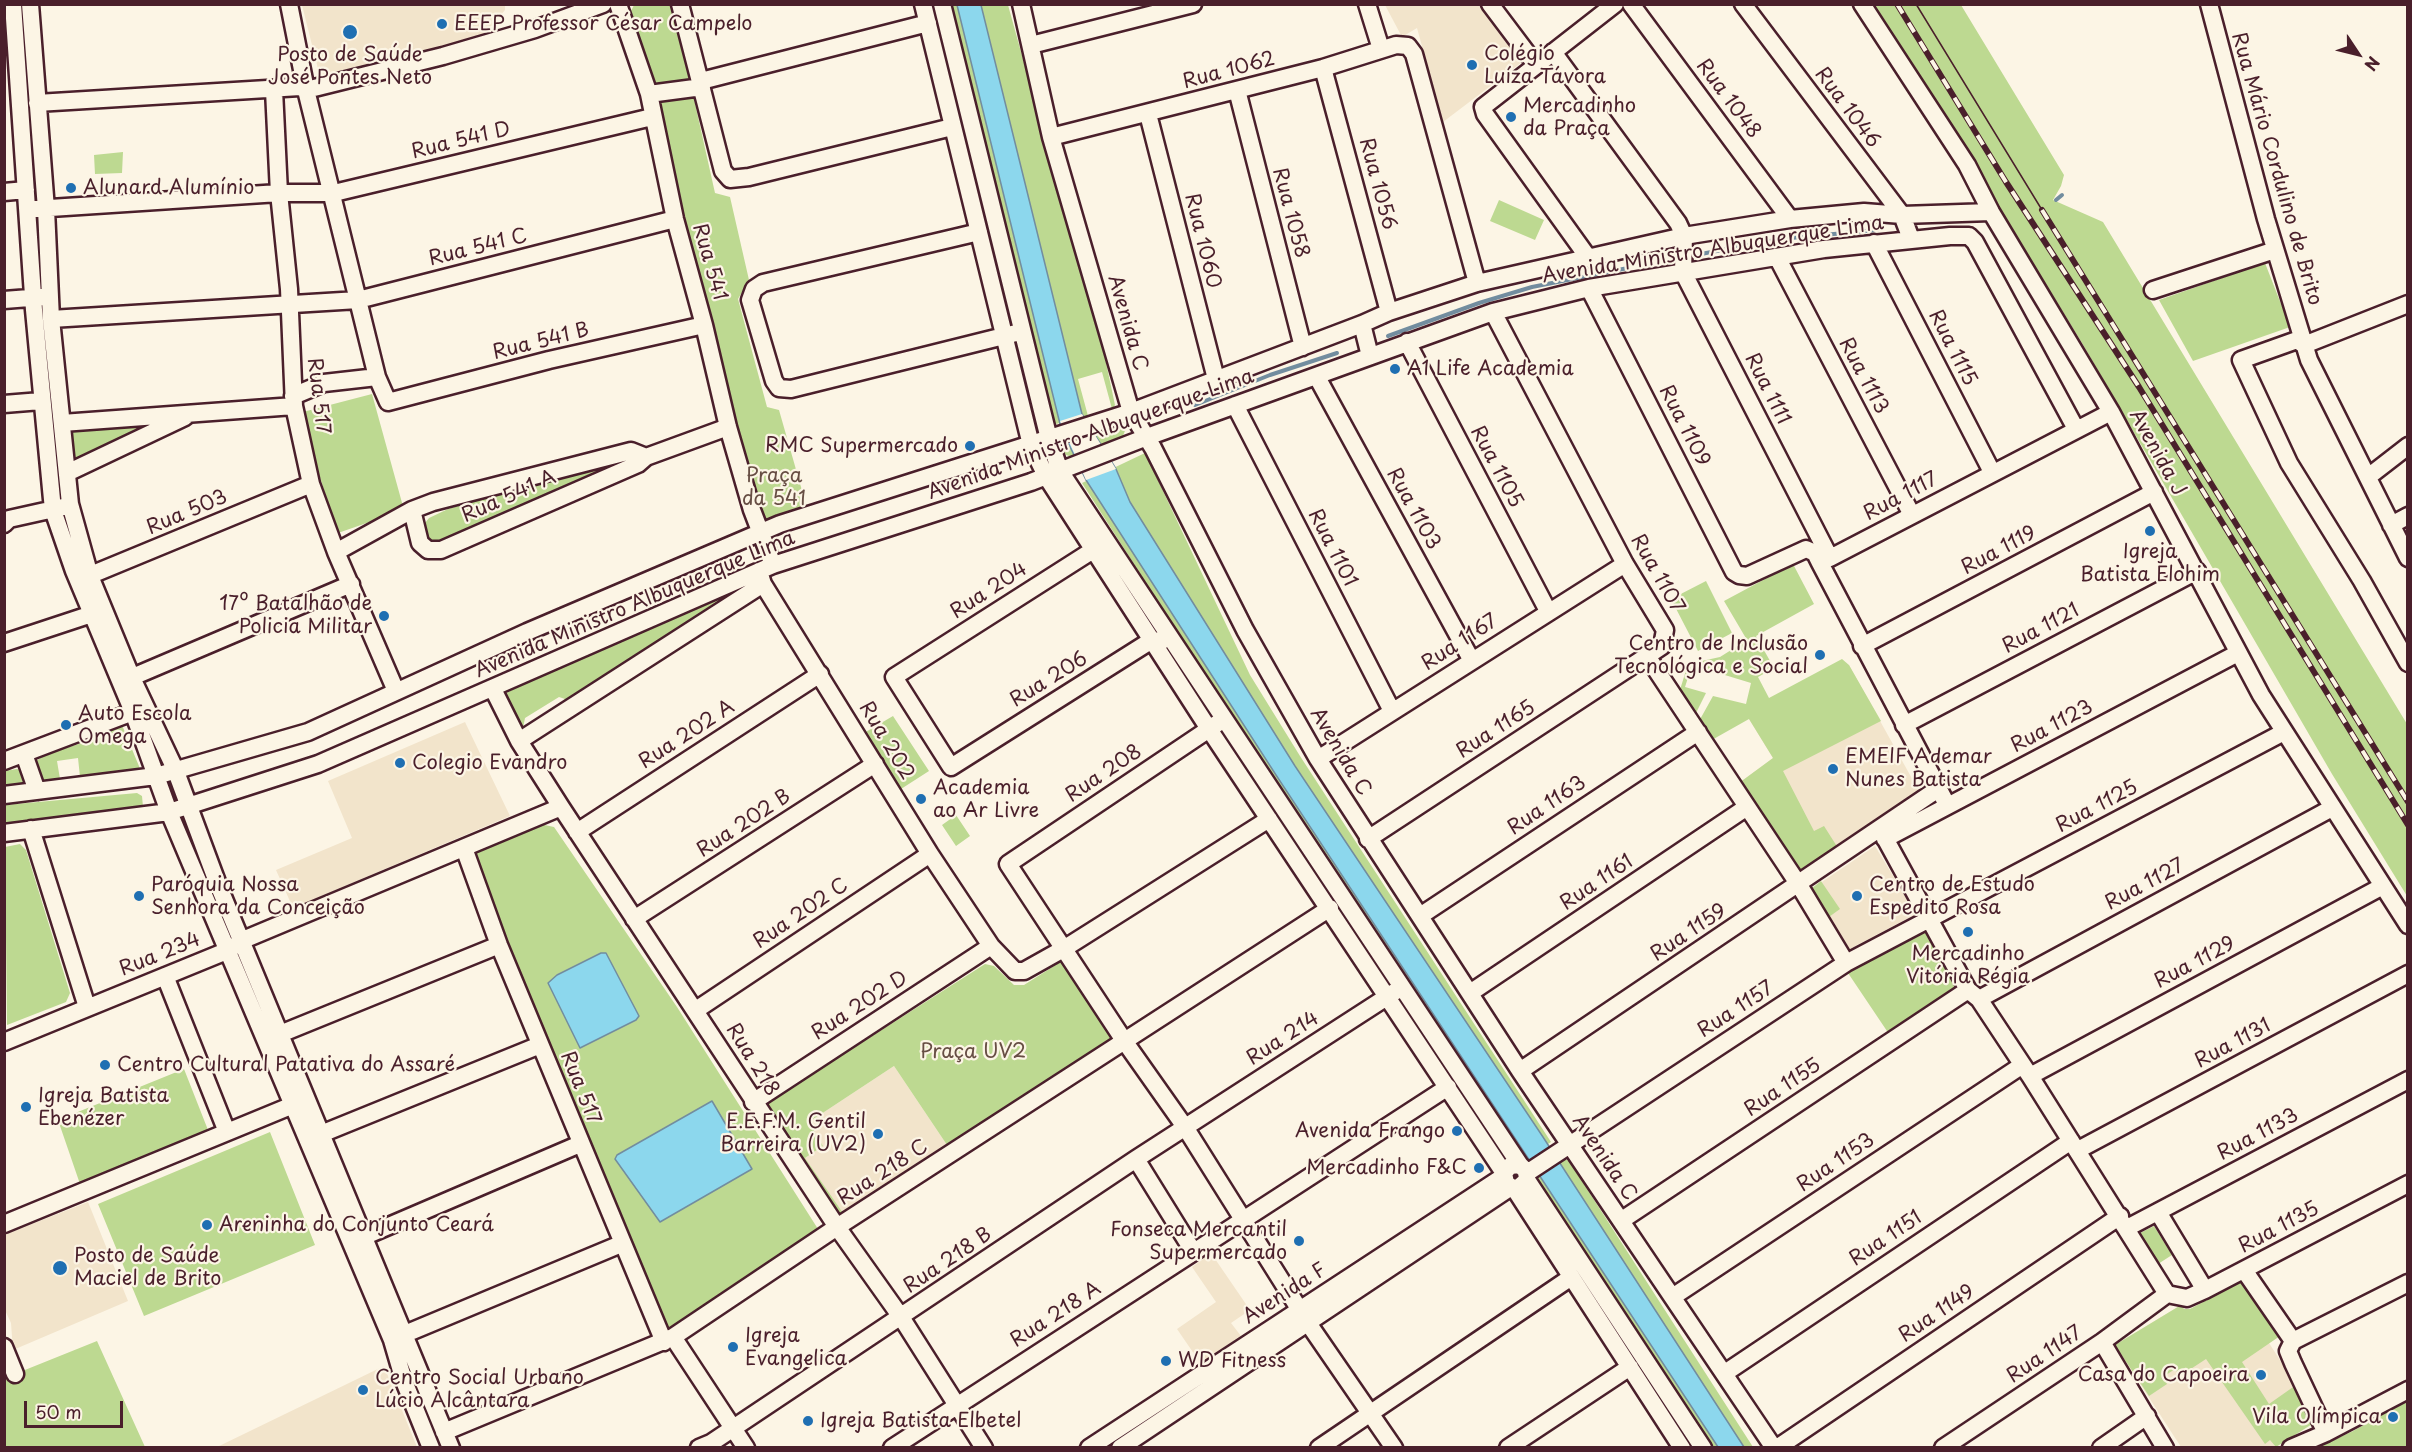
<!DOCTYPE html>
<html>
<head>
<meta charset="utf-8">
<style>
  body { margin:0 }
  #map { position:relative; width:2412px; height:1452px; overflow:hidden; background:#fcf5e5; font-family:"Playpen Sans",sans-serif }
  canvas { display:block }
  .frame { position:absolute; inset:0; border:6px solid #4a1f2b; pointer-events:none }
  .north { position:absolute; left:2328px; top:24px; width:60px; height:60px; -webkit-text-stroke:4px #fcf5e5; paint-order:stroke; rotate:125deg; font-size:16px; font-weight:700; line-height:24px; text-align:center; color:#4a1f2b }
  .north::after { content:''; display:block; margin:auto; width:21px; height:27px; background:#4a1f2b; clip-path:polygon(50% 0,100% 100%,50% 72%,0 100%) }
  .scale { position:absolute; left:24px; top:1401px; width:99px; height:27px; box-sizing:border-box; border:3px solid #4a1f2b; border-top:0; padding-left:8px; font-size:18px; line-height:21px; white-space:nowrap; color:#4a1f2b; -webkit-text-stroke:4px #fcf5e5; paint-order:stroke }
</style>
</head>
<body>
<div id="map">
<canvas width="2412" height="1452"></canvas>
<div class="frame"></div>
<div class="north">N</div>
<div class="scale">50 m</div>
</div>
<script>
const ctx = document.querySelector('canvas').getContext('2d');
ctx.lineJoin = 'round';
function fill(path, color) {
  ctx.fillStyle = color;
  ctx.fill(path, 'evenodd');
}
function poly(rows) {
  const path = new Path2D();
  for (const r of rows) {
    path.moveTo(r[0], r[1]);
    for (let i = 2; i < r.length; i += 2) path.lineTo(r[i], r[i + 1]);
  }
  return path;
}
function strokePath(path, color, width, dash) {
  ctx.strokeStyle = color;
  ctx.lineWidth = width;
  ctx.lineCap = dash ? 'butt' : 'round';
  ctx.setLineDash(dash || []);
  ctx.stroke(path);
}
function drawText(font, color, halo, rows, align = 'center') {
  ctx.font = font + ' "Playpen Sans",sans-serif';
  ctx.lineWidth = 4.5;
  ctx.setLineDash([]);
  ctx.textBaseline = 'middle';
  ctx.strokeStyle = halo;
  ctx.fillStyle = color;
  for (const [text, x, y, turn = 0] of rows) {
    ctx.save();
    ctx.translate(x, y);
    ctx.rotate((+turn || 0) * Math.PI / 180);
    ctx.textAlign = isNaN(turn) ? turn : align;
    if (halo) ctx.strokeText(text, 0, 0);
    ctx.fillText(text, 0, 0);
    ctx.restore();
  }
}
const built = poly([
  [505,4,505,10,481,38,320,77,302,5],
  [1385,5,1478,5,1522,62,1443,122,1417,28,1402,37],
  [1849,665,1920,793,1838,848,1739,783,1773,758,1749,719],
  [465,722,510,816,293,908,276,870,352,838,328,781],
  [1875,846,1916,914,1848,950,1807,892],
  [894,1066,947,1145,843,1213,805,1158,823,1146,809,1122],
  [88,1202,128,1301,13,1350,11,1323,5,1310,4,1235],
  [1211,1253,1250,1310,1231,1323,1241,1336,1201,1364,1177,1329,1216,1302,1192,1267],
  [2241,1282,2269,1343,2296,1385,2276,1447,2181,1447,2115,1345,2181,1305,2184,1309,2190,1309],
  [384,1366,417,1447,215,1448]
]);
const green = poly([
  [634,5,673,5,715,193,730,197,749,280,738,299,767,407,779,410,807,508,764,524,699,298,630,13],
  [947,5,1008,5,1102,344,1115,405,1112,410,1052,425],
  [1102,372,1112,409,1088,416,1078,379],
  [1874,5,1961,5,2064,175,2061,186,2053,200,2103,222,2407,724,2407,896,2332,774,2082,343],
  [123,152,122,173,95,174,94,155],
  [1499,200,1544,220,1535,240,1490,221],
  [2265,263,2290,327,2193,361,2159,300],
  [372,394,404,510,338,533,299,413],
  [197,418,73,464,66,429],
  [1119,426,1126,428,1123,436,1071,457,1062,453,1062,446,1068,442],
  [649,451,432,551,421,528,429,518,448,509],
  [1145,453,1250,675,1300,756,1551,1142,1525,1159,1216,692,1082,483],
  [1793,564,1814,604,1756,636,1774,668,1758,677,1769,698,1842,659,1849,665,1881,721,1783,771,1814,831,1824,826,1838,848,1799,872,1739,783,1773,758,1749,719,1710,741,1698,723,1713,696,1746,704,1751,683,1692,665,1685,687,1706,693,1694,717,1679,693,1688,664,1720,657,1747,640,1724,601],
  [1706,581,1732,633,1698,651,1671,599],
  [723,597,724,602,571,701,559,697,525,718,523,728,517,731,501,696,532,679],
  [893,716,929,771,901,789,864,733],
  [122,725,141,771,45,786,34,769,36,761,47,754,101,737],
  [78,758,80,777,60,779,57,761],
  [17,769,20,770,24,786,5,790,4,771],
  [137,793,142,796,143,807,5,828,5,805],
  [956,815,970,836,956,846,942,825],
  [540,824,554,827,677,1007,818,1229,816,1235,666,1332,510,966,475,858,478,850],
  [20,844,26,850,70,993,66,1002,7,1025,5,847],
  [1821,881,1840,909,1826,919,1807,892],
  [1925,931,1960,993,1891,1037,1848,973],
  [1062,961,1113,1034,1112,1038,843,1223,764,1105,985,964,994,966,1014,985,1024,985],
  [894,1066,947,1145,843,1213,805,1158,823,1146,809,1122],
  [184,1069,208,1130,80,1184,58,1120],
  [270,1132,315,1245,144,1316,98,1204],
  [1560,1157,1569,1161,1753,1447,1707,1447,1533,1185,1535,1176],
  [2154,1226,2172,1255,2158,1264,2138,1234],
  [2241,1282,2247,1283,2280,1336,2242,1362,2269,1404,2296,1385,2317,1421,2276,1447,2270,1440,2265,1444,2206,1359,2180,1376,2175,1369,2163,1377,2167,1384,2149,1396,2115,1345,2181,1305,2184,1309,2190,1309],
  [97,1341,145,1447,5,1448,5,1378],
  [2407,1401,2407,1447,2319,1447,2353,1431]
]);
const water = poly([
  [957,5,981,5,1082,414,1116,469,1130,502,1295,766,1543,1137,1744,1447,1718,1447,1276,775,1086,480,1061,428,957,5],
  [601,953,606,953,639,1016,636,1020,580,1048,548,983,557,975,601,953],
  [712,1101,752,1169,660,1222,615,1159,617,1155,712,1101]
]);
const pier = poly([
  [1082,414,1116,469,1086,480,1060,421]
]);
const stream = poly([
  [2056,200,2062,195],
  [1701,254,1780,239,1877,230],
  [1388,336,1479,303,1532,287,1628,268],
  [1195,405,1270,375,1337,353]
]);
const minor = poly([
  [13,4,34,310,53,510,74,571,133,712,169,812,392,1340,404,1381,431,1448],
  [30,4,46,209,51,319,70,504,90,576,132,678,175,769,217,882,451,1448],
  [289,4,306,90,377,377,388,402,549,360,704,325],
  [618,4,649,94,675,219,704,325,728,427,752,510,773,565],
  [680,4,723,171,730,179,749,177,952,127],
  [923,4,1031,445,1046,476,1209,729,1504,1173,1506,1183,1511,1187,1518,1188,1527,1180,1526,1171,1520,1165,1510,1166,1504,1173],
  [942,4,1049,439,1060,471,1520,1165],
  [1021,4,1051,137,1131,412,1153,448,1245,630,1318,759,1520,1071,1774,1448],
  [1367,4,1381,49],
  [1490,4,1536,65],
  [1631,4,1790,219],
  [1743,4,1902,215,1911,239],
  [1862,4,1967,165,1991,212,2111,412,2261,695,2408,925],
  [2209,4,2266,219,2309,360,2408,558],
  [1031,45,1193,4],
  [1553,52,1678,223,1684,236,1683,272,1830,558],
  [1323,68,1389,312],
  [701,81,928,23],
  [274,90,279,193,289,289,294,406,311,484,336,552,396,691],
  [1237,90,1303,347],
  [649,94,702,87],
  [37,103,300,87,306,90,443,56,535,29,603,4],
  [1148,114,1216,379],
  [1051,137,1323,68,1396,45,1408,46,1414,54,1477,283],
  [4,192,26,190],
  [35,209,279,193,334,193,652,117],
  [979,232,763,283,754,289,750,300,774,381,779,388,791,389,1016,333],
  [1874,243,1992,472],
  [1587,256,1485,114,1483,107,1615,4],
  [1777,257,1912,515],
  [1589,288,1734,572,1739,575,1747,576,1806,549,1815,553,1819,561,1830,558,2111,412],
  [2153,290,2275,250],
  [4,300,42,297],
  [2408,304,2304,345,2297,340,2241,360,2289,463,2362,581,2408,663],
  [1493,312,1625,564,1665,630,1662,646,1647,656,1799,885,1846,963],
  [51,319,358,300,675,219],
  [1362,324,1370,356],
  [1407,342,1548,611],
  [1317,377,1472,661],
  [293,396,324,383,377,377],
  [4,404,41,401],
  [1235,405,1392,711],
  [62,423,294,406],
  [67,473,185,417],
  [2368,477,2408,446],
  [412,510,420,543,428,550,441,550,638,464,646,457,728,427],
  [4,524,9,519,63,507],
  [2391,525,2408,516],
  [1101,545,894,677,951,767,1152,640,1162,641],
  [336,552,412,510,433,502,631,451,646,457],
  [1819,561,1944,799],
  [759,571,763,584,930,854,991,946,1015,971,1024,971,1065,948,1269,819],
  [81,579,311,484],
  [4,643,101,611],
  [1862,646,2154,492],
  [123,681,351,584],
  [493,689,519,741,561,807,837,1227,901,1317,984,1448],
  [1218,723,1008,864,1125,1042,1185,1127,1308,1323,1394,1448],
  [1904,725,2197,571],
  [519,741,763,584],
  [24,754,37,791],
  [1318,759,1625,564],
  [4,761,133,712],
  [4,795,156,776,308,732,527,632,780,524,1131,412,1362,324,1389,312,1477,283,1684,236,1790,219,1864,212,1902,215,1991,212],
  [31,829,87,1007],
  [1880,829,1968,990,1979,999,2030,1076,2167,1294],
  [577,832,820,674],
  [4,833,169,812,318,764,773,565,1031,482,1147,437,1493,312,1589,288,1824,249,1950,236,1969,236,1975,242,2076,429],
  [1368,839,1647,656],
  [1885,839,2238,653],
  [464,848,499,945,664,1342],
  [1420,916,1698,732],
  [634,919,875,764],
  [165,976,227,1132],
  [1470,993,1747,807],
  [1979,999,2332,808],
  [696,1010,930,854],
  [280,1034,499,945],
  [4,1042,229,950,243,940,561,807],
  [1520,1071,1938,789],
  [2030,1076,2381,887],
  [753,1102,991,946],
  [321,1134,540,1045],
  [2078,1150,2408,974],
  [1136,1159,1193,1251],
  [1527,1173,1846,963,2284,732],
  [1527,1180,1703,1448],
  [1514,1188,1682,1448],
  [2158,1212,2205,1290],
  [1622,1220,1968,990],
  [4,1224,293,1105],
  [2127,1228,2408,1080],
  [363,1237,580,1144],
  [2244,1270,2293,1341,2288,1351,2293,1363,2326,1433],
  [2167,1294,2187,1298,2205,1290,2408,1184],
  [1674,1296,2021,1066],
  [673,1337,746,1448],
  [393,1339,621,1244],
  [2293,1341,2408,1283],
  [2102,1342,2165,1448],
  [4,1347,15,1374],
  [1725,1373,2071,1141],
  [444,1432,673,1337,837,1227,1330,908],
  [699,1448,711,1443,1136,1159,1396,991],
  [892,1448,1448,1087],
  [1089,1448,1504,1176],
  [1120,1448,1511,1187],
  [1319,1448,1570,1278],
  [1508,1448,1630,1367],
  [1777,1448,2120,1216],
  [1943,1448,2102,1342,2167,1294],
  [2101,1448,2147,1416],
  [2291,1448,2326,1433,2408,1390]
]);
const tram = poly([
  [1916,4,2042,210]
]);
const rail = poly([
  [1897,4,2006,182,2139,387,2408,825],
  [2042,210,2408,802]
]);
const markers = [
  [442,24,6,"#1f6fb2"],
  [350,32,8,"#1f6fb2"],
  [1472,65,6,"#1f6fb2"],
  [1511,117,6,"#1f6fb2"],
  [71,188,6,"#1f6fb2"],
  [1395,369,6,"#1f6fb2"],
  [970,446,6,"#1f6fb2"],
  [2150,531,6,"#1f6fb2"],
  [384,616,6,"#1f6fb2"],
  [1820,655,6,"#1f6fb2"],
  [66,725,6,"#1f6fb2"],
  [400,763,6,"#1f6fb2"],
  [1833,769,6,"#1f6fb2"],
  [921,799,6,"#1f6fb2"],
  [139,896,6,"#1f6fb2"],
  [1857,896,6,"#1f6fb2"],
  [1968,932,6,"#1f6fb2"],
  [105,1065,6,"#1f6fb2"],
  [26,1107,6,"#1f6fb2"],
  [1457,1131,6,"#1f6fb2"],
  [878,1134,6,"#1f6fb2"],
  [1479,1168,6,"#1f6fb2"],
  [207,1225,6,"#1f6fb2"],
  [1299,1241,6,"#1f6fb2"],
  [60,1268,8,"#1f6fb2"],
  [733,1347,6,"#1f6fb2"],
  [1166,1361,6,"#1f6fb2"],
  [2261,1375,6,"#1f6fb2"],
  [363,1390,6,"#1f6fb2"],
  [2393,1417,6,"#1f6fb2"],
  [808,1421,6,"#1f6fb2"]
];
const poiNames = [
  ["EEEP Professor César Campelo",454,24],
  ["Colégio",1484,54],
  ["Luíza Távora",1484,77],
  ["Posto de Saúde",350,55,"center"],
  ["José Pontes Neto",350,78,"center"],
  ["Mercadinho",1523,106],
  ["da Praça",1523,129],
  ["Alunard Alumínio",83,188],
  ["A1 Life Academia",1407,369],
  ["RMC Supermercado",958,446,"right"],
  ["Igreja",2150,552,"center"],
  ["Batista Elohim",2150,575,"center"],
  ["17º Batalhão de",372,604,"right"],
  ["Policia Militar",372,627,"right"],
  ["Centro de Inclusão",1808,644,"right"],
  ["Tecnológica e Social",1808,667,"right"],
  ["Auto Escola",78,714],
  ["Omega",78,737],
  ["EMEIF Ademar",1845,757],
  ["Nunes Batista",1845,780],
  ["Colegio Evandro",412,763],
  ["Academia",933,788],
  ["ao Ar Livre",933,811],
  ["Paróquia Nossa",151,885],
  ["Senhora da Conceição",151,908],
  ["Centro de Estudo",1869,885],
  ["Espedito Rosa",1869,908],
  ["Mercadinho",1968,954,"center"],
  ["Vitória Régia",1968,977,"center"],
  ["Centro Cultural Patativa do Assaré",117,1065],
  ["Igreja Batista",38,1096],
  ["Ebenézer",38,1119],
  ["E.E.F.M. Gentil",866,1122,"right"],
  ["Barreira (UV2)",866,1145,"right"],
  ["Avenida Frango",1445,1131,"right"],
  ["Mercadinho F&C",1467,1168,"right"],
  ["Areninha do Conjunto Ceará",219,1225],
  ["Fonseca Mercantil",1287,1230,"right"],
  ["Supermercado",1287,1253,"right"],
  ["Posto de Saúde",74,1256],
  ["Maciel de Brito",74,1279],
  ["Igreja",745,1336],
  ["Evangelica",745,1359],
  ["WD Fitness",1178,1361],
  ["Casa do Capoeira",2249,1375,"right"],
  ["Centro Social Urbano",375,1378],
  ["Lúcio Alcântara",375,1401],
  ["Vila Olímpica",2381,1417,"right"],
  ["Igreja Batista Elbetel",820,1421]
];
const streetNames = [
  ["Rua 1062",1229,71,-15],
  ["Rua 1048",1728,99,53],
  ["Rua 1046",1847,108,53],
  ["Rua 541 D",461,141,-14],
  ["Rua Mário Cordulino de Brito",2276,169,74],
  ["Rua 1056",1377,184,75],
  ["Rua 1058",1290,213,75],
  ["Rua 1060",1202,241,76],
  ["Rua 541 C",478,248,-14],
  ["Avenida Ministro Albuquerque Lima",1713,250,-9],
  ["Rua 541",709,262,74],
  ["Avenida C",1127,323,74],
  ["Rua 541 B",541,342,-14],
  ["Rua 1115",1952,348,63],
  ["Rua 1113",1863,376,62],
  ["Rua 1111",1767,389,63],
  ["Rua 517",318,396,83],
  ["Rua 1109",1684,426,63],
  ["Avenida Ministro Albuquerque Lima",1091,435,-20],
  ["Avenida J",2157,453,61],
  ["Rua 1105",1496,467,62],
  ["Rua 541 A",509,497,-24],
  ["Rua 1117",1901,497,-28],
  ["Rua 1103",1413,509,61],
  ["Rua 503",187,513,-23],
  ["Rua 1101",1332,548,63],
  ["Rua 1119",1999,551,-28],
  ["Rua 1107",1657,574,60],
  ["Rua 204",989,591,-33],
  ["Avenida Ministro Albuquerque Lima",635,605,-23],
  ["Rua 1121",2041,629,-28],
  ["Rua 1167",1460,643,-33],
  ["Rua 206",1049,680,-32],
  ["Rua 1123",2052,727,-28],
  ["Rua 1165",1496,730,-33],
  ["Rua 202 A",687,735,-33],
  ["Rua 202",886,741,59],
  ["Avenida C",1340,752,59],
  ["Rua 208",1104,774,-34],
  ["Rua 1163",1547,806,-34],
  ["Rua 1125",2097,807,-28],
  ["Rua 202 B",744,824,-33],
  ["Rua 1161",1597,883,-34],
  ["Rua 1127",2145,885,-28],
  ["Rua 202 C",801,914,-34],
  ["Rua 1159",1689,933,-34],
  ["Rua 234",160,955,-22],
  ["Rua 1129",2195,963,-28],
  ["Rua 202 D",860,1006,-33],
  ["Rua 1157",1736,1010,-33],
  ["Rua 214",1283,1039,-33],
  ["Rua 1131",2233,1044,-28],
  ["Rua 218",752,1060,58],
  ["Rua 517",580,1088,68],
  ["Rua 1155",1783,1088,-34],
  ["Rua 1133",2258,1135,-28],
  ["Avenida C",1604,1158,56],
  ["Rua 1153",1836,1163,-34],
  ["Rua 218 C",883,1173,-33],
  ["Rua 1135",2279,1228,-28],
  ["Rua 1151",1886,1239,-34],
  ["Rua 218 B",948,1261,-34],
  ["Avenida F",1285,1294,-33],
  ["Rua 1149",1937,1314,-34],
  ["Rua 218 A",1056,1315,-33],
  ["Rua 1147",2045,1355,-34]
];
const parkNames = [
  ["Praça",774,476],
  ["da 541",774,499],
  ["Praça UV2",973,1052]
];
fill(built, '#f2e4cb');
fill(green, '#bdd991');
fill(water, '#8cd7ed');
strokePath(water, '#728d9f', 1.5);
fill(pier, '#fcf5e5');
strokePath(stream, '#728d9f', 4);
strokePath(minor, '#4a1f2b', 21);
strokePath(minor, '#fcf5e5', 16);
strokePath(tram, '#4a1f2b', 1.5);
strokePath(rail, '#4a1f2b', 6);
strokePath(rail, '#fcf5e5', 4, [11]);
for (const [x, y, r, color] of markers) {
  const dot = new Path2D();
  dot.arc(x, y, r, 0, 2 * Math.PI);
  ctx.fillStyle = color;
  ctx.fill(dot);
  strokePath(dot, '#fcf5e5', 2);
}
drawText('20px', '#4a1f2b', '#fcf5e5', poiNames, 'left');
drawText('20px', '#4a1f2b', '#fcf5e5', streetNames);
drawText('20px', '#674e44', '#fcf5e5', parkNames);
</script>
</body>
</html>
